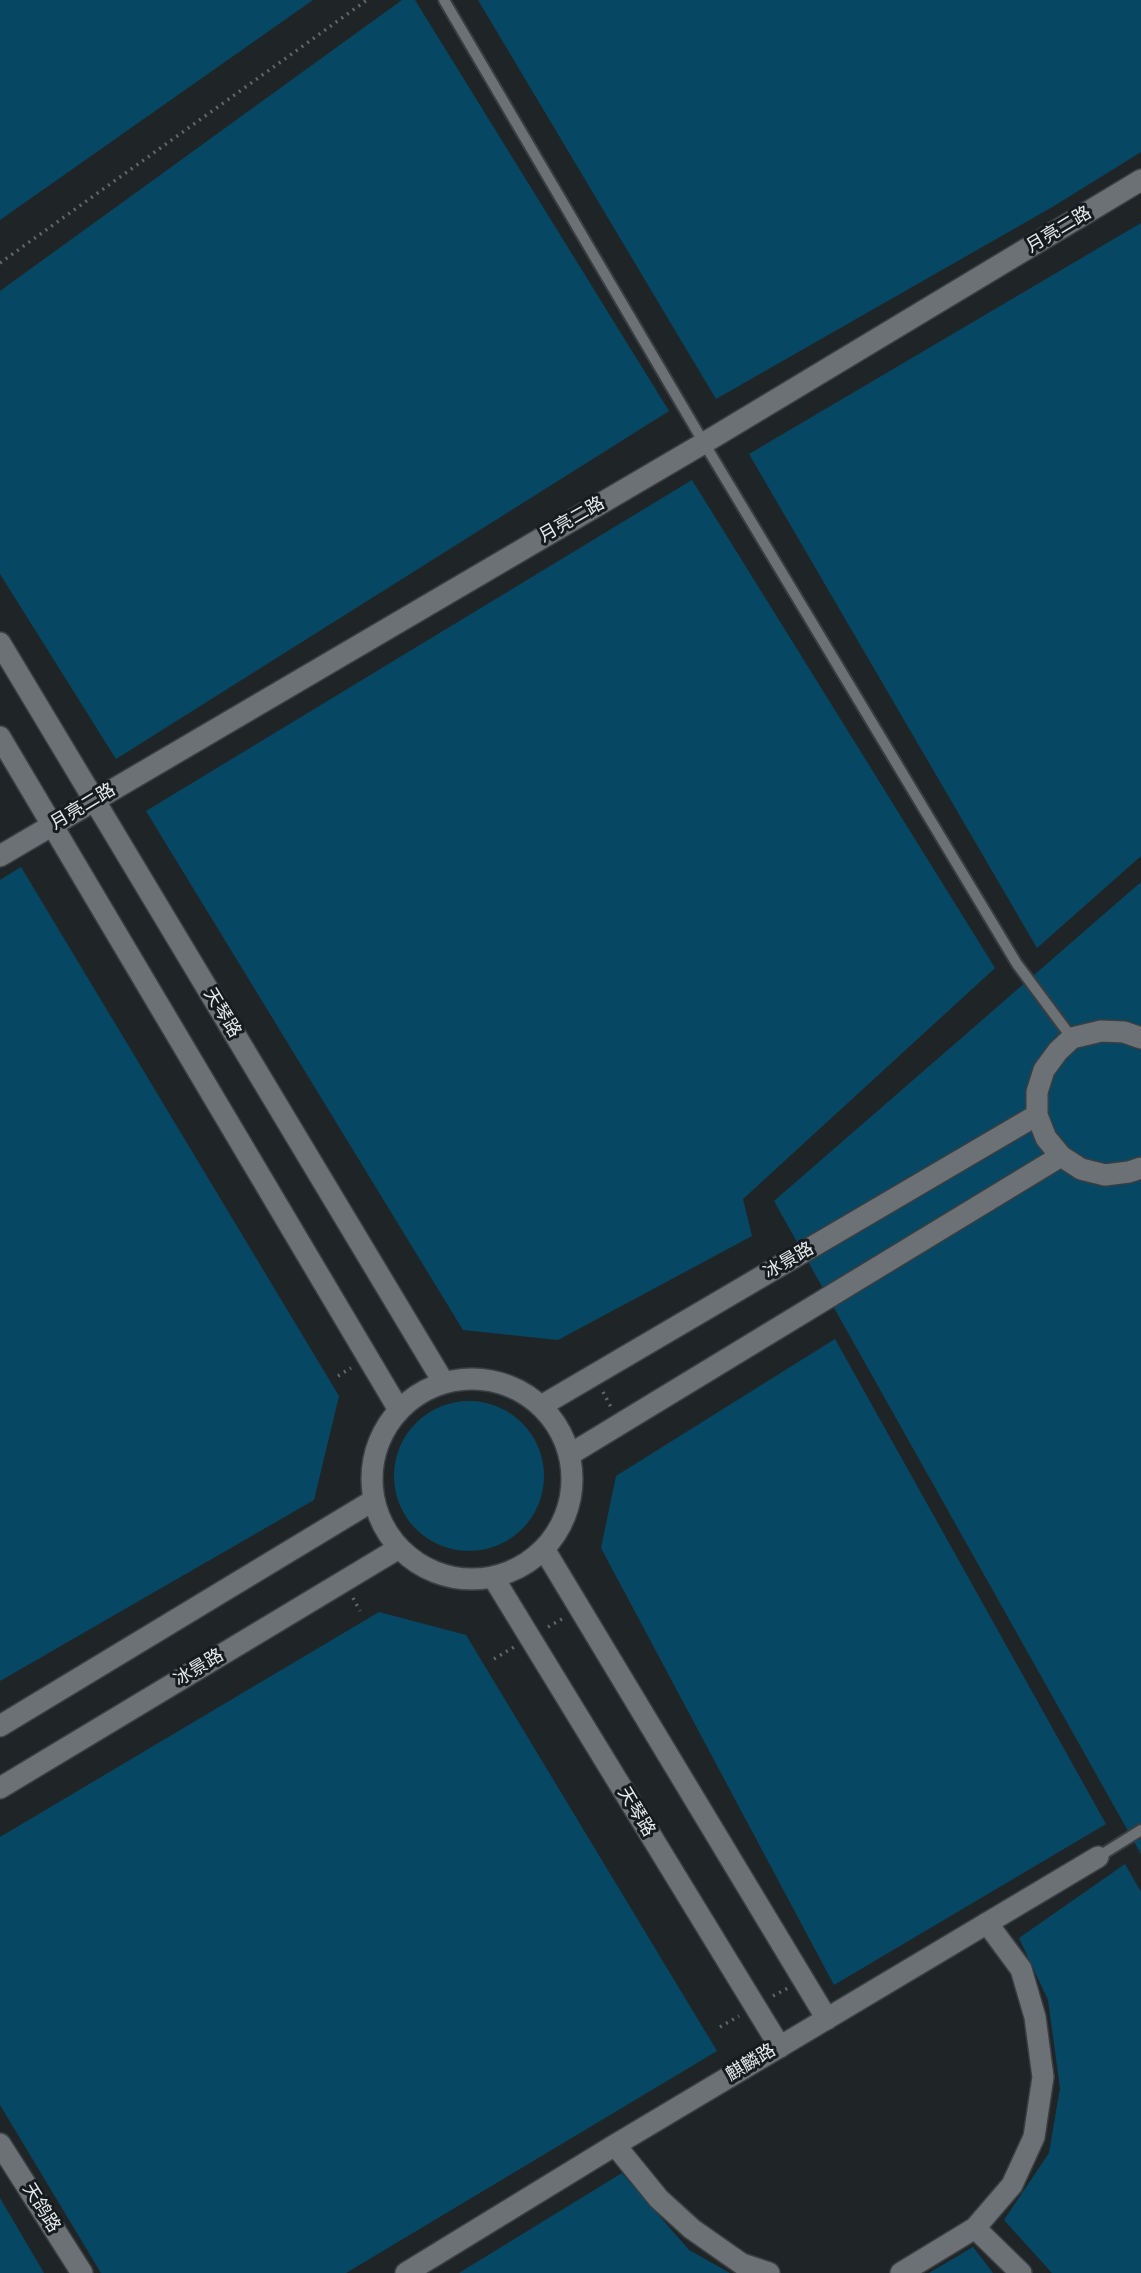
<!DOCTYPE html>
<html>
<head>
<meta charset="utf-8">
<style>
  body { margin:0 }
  canvas { display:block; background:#1f2427 }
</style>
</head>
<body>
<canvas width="1141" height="2273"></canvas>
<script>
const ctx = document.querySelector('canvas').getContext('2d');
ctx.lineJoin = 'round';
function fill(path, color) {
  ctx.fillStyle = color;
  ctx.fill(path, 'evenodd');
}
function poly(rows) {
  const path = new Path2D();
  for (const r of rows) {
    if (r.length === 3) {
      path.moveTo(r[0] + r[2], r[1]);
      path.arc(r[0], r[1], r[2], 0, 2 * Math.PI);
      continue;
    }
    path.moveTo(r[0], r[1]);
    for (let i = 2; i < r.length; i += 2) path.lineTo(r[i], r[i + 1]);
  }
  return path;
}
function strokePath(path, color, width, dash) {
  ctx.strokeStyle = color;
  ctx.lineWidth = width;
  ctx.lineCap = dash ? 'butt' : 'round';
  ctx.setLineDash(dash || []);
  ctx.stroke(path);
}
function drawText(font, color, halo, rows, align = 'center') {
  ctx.font = font + ' Arial,"Noto Sans SC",sans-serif';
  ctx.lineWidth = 6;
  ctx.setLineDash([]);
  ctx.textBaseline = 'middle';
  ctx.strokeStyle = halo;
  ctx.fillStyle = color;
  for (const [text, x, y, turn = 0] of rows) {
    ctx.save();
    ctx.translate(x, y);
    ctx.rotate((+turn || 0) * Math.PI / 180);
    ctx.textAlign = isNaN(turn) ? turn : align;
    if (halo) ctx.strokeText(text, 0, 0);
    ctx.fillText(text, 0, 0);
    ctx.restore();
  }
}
const green = poly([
  [0,0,313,0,0,220],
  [402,0,415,0,669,411,116,759,0,574,0,291],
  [478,0,1141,0,1141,152,1054,206,716,399],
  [1141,223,1141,856,1037,948,749,454],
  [692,480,995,968,743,1199,752,1236,558,1340,463,1330,146,811],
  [21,867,339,1396,314,1500,0,1681,0,880],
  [1141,882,1141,1854,774,1201],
  [835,1339,1106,1824,834,1985,601,1548,616,1476],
  [469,1476,75],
  [379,1612,466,1635,717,2051,346,2273,101,2273,0,2105,0,1837],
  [1125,1864,1141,1892,1141,2273,1052,2273,1004,2220,1049,2153,1060,2088,1048,2000,1019,1938],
  [622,2173,689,2250,730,2273,459,2273],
  [0,2198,44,2273,0,2273],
  [973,2247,993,2273,929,2273]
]);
const path = poly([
  [0,263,367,0],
  [338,1376,351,1368],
  [603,1392,611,1407],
  [353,1598,360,1611],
  [548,1627,562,1619],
  [494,1659,514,1647],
  [773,1996,788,1988],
  [720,2027,739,2016]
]);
const service = poly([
  [444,0,704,443,1017,964,1072,1038],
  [1098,1857,1141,1830]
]);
const minor = poly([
  [615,2145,659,2199,692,2229,742,2264,769,2273],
  [975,2228,1021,2273],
  [406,2273,615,2145,1098,1857],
  [901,2273,975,2228,1012,2185,1034,2137,1043,2077,1035,2017,1021,1969,987,1923]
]);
const tertiary = poly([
  [0,856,704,443,1141,180],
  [544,1549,827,2019],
  [493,1577,780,2047],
  [0,1726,374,1500],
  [0,1788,399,1548],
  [0,2144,82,2273]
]);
const secondary = poly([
  [0,643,444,1383],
  [0,737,399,1410],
  [1141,1038,1124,1032,1101,1031,1072,1038,1058,1051,1044,1070,1037,1092,1037,1115,1046,1138,1061,1156,1081,1169,1105,1175,1129,1172,1141,1168],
  [472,1479,100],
  [541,1406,1037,1115],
  [569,1455,1061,1156]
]);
const streetNames = [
  ["月亮二路",1059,230,-31],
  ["月亮二路",572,520,-30],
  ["月亮二路",83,807,-31],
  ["天琴路",222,1013,59],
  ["冰景路",789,1261,-30],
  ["冰景路",199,1668,-31],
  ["天琴路",636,1812,59],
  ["麒麟路",751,2063,-31],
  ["天鸽路",41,2208,58]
];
fill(green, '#064864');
strokePath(service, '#3a3e40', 14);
strokePath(minor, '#3a3e40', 24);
strokePath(tertiary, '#3a3e40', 24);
strokePath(secondary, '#3a3e40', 24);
strokePath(path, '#63676a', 3.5, [2, 5]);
strokePath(service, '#6b7175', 10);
strokePath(minor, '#6b7175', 21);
strokePath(tertiary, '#6b7175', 21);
strokePath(secondary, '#6b7175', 21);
drawText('18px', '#e6eaec', '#161b1e', streetNames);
</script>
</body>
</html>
